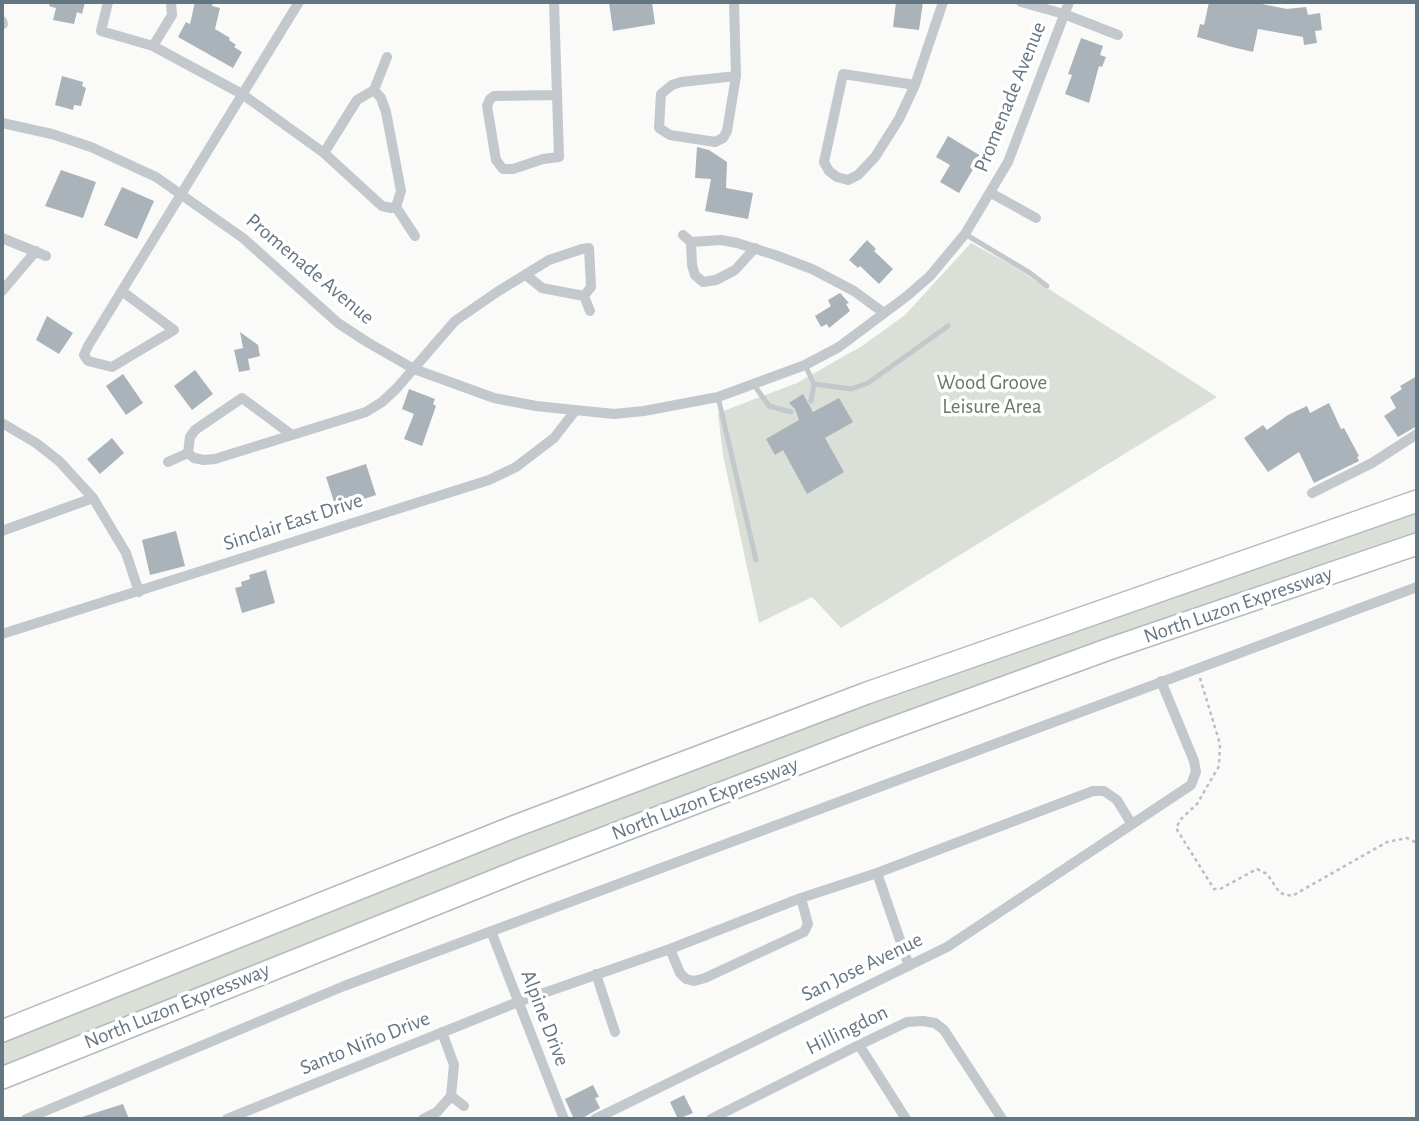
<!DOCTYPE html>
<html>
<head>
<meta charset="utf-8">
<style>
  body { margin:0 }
  #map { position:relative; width:1419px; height:1121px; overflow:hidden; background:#fafaf8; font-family:"Alegreya Sans",sans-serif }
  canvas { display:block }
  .frame { position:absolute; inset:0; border:4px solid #657683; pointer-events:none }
</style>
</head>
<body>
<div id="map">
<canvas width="1419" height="1121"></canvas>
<div class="frame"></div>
</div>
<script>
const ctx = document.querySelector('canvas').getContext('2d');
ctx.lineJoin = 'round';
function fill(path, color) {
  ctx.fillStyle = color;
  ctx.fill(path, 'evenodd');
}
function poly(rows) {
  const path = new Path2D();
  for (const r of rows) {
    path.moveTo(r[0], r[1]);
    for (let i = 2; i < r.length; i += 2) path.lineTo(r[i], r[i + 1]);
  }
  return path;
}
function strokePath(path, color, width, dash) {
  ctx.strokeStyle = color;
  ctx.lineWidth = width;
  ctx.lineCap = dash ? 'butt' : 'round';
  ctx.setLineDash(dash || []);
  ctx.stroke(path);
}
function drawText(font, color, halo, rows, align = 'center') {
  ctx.font = font + ' "Alegreya Sans",sans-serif';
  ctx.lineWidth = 7;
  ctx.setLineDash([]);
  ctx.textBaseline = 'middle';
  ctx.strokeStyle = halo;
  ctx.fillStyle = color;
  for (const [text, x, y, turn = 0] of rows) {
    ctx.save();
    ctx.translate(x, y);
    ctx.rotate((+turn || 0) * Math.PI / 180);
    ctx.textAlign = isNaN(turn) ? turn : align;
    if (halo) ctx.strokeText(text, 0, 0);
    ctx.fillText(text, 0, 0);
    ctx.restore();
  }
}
const green = poly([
  [971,243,1013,266,1217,397,841,628,812,597,759,623,723,455,718,413,797,383,862,346,905,315],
  [1417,505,1417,535,2,1068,2,1040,644,784]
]);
const building = poly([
  [50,2,85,2,82,14,77,12,74,24,53,20,56,8,49,6],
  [195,2,213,2,212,6,220,8,215,29,230,38,229,40,236,45,234,47,242,52,233,68,178,37,186,22,190,24],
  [609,2,652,2,655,24,613,31],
  [896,2,923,2,919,30,893,27],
  [1209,2,1263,2,1262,4,1287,9,1306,7,1308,15,1320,13,1322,30,1315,31,1317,43,1304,45,1303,37,1258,29,1253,52,1232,47,1197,37,1200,24,1204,25],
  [1081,38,1103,46,1100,55,1106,57,1102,67,1099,66,1089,103,1065,94,1072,75,1068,74],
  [62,76,83,82,82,86,86,88,81,106,74,105,73,110,55,105],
  [948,136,981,156,959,193,940,182,950,165,936,157],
  [697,147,709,150,727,162,726,188,753,193,748,219,705,211,711,179,695,178],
  [61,170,96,182,83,218,45,206],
  [122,187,154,201,137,239,104,225],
  [867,240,876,249,874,251,893,269,879,284,860,266,858,268,849,260],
  [840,293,849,303,846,304,850,311,829,328,827,324,821,327,815,316,831,306,828,300],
  [47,316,73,333,59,354,36,340],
  [240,332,258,345,260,356,248,359,250,370,239,372,234,350,243,348],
  [195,370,213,394,192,410,174,386],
  [123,374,143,403,126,415,106,386],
  [1417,376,1417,426,1398,437,1384,416,1396,408,1390,397,1402,389,1400,386],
  [409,389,435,399,433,404,436,406,422,446,404,439,414,414,402,409],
  [803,394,813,412,839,398,853,422,825,438,844,472,807,494,783,450,775,455,766,439,799,420,795,409,789,403],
  [1329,403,1341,429,1344,428,1359,456,1357,457,1359,461,1314,483,1299,452,1268,472,1244,438,1263,425,1267,430,1288,415,1307,406,1310,413],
  [112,438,124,453,100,474,87,459],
  [366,464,376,495,336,508,326,477],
  [176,531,185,566,150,575,142,540],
  [266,570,275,603,242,613,235,588,242,586,241,582,250,579,249,575],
  [593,1085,599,1097,595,1098,600,1108,581,1119,574,1119,565,1099],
  [684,1095,693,1113,678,1119,670,1102],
  [123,1104,129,1119,83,1119,82,1117]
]);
const path = poly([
  [1200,678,1220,744,1219,766,1197,804,1181,819,1176,828,1214,889,1220,889,1257,869,1267,874,1280,893,1292,896,1387,842,1407,838,1417,843]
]);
const service = poly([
  [965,234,1030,273,1047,286],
  [805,365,814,384,811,401],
  [814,384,851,389,868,383,948,326],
  [754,385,769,406,791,412],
  [718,397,756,560]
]);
const minor = poly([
  [108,2,101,31,153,46,242,94,324,153,382,206,391,208,396,207],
  [554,2,559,157,543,159,513,169,503,169,496,160,487,106,490,99,494,96,556,95],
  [734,2,736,76,727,131,723,138,715,142,670,135,659,128,661,94,672,85,681,82,736,76],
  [1021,2,1064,14,1118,35],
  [2,21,3,24],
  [153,46,172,15,171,2],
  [915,85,843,74,824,162,829,171,837,177,848,180,858,175,875,157,899,119,915,85,943,2],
  [374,90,381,98,386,112,401,191,396,207],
  [2,123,52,134,91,147,156,177,243,238,338,323,367,342,414,369,494,398,536,406,614,414,644,411,718,397,805,365,839,347,907,296,930,276,965,234,1008,162,1069,2],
  [324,153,357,100,374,90,387,57],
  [991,193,1036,218],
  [396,207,415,236],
  [683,235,691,242,721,240,737,243,775,255,812,269,854,291,884,313],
  [2,238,46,256],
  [691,242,692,265,695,275,703,282],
  [526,275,542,288,584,296],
  [703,282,716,280,735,270,755,248],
  [2,291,36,251],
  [123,292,174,330,112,367,88,361,84,355,88,346,299,2],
  [2,423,36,443,59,461,93,498,126,553,139,592],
  [188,453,194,458,204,460,215,459,366,412,382,402,396,389,455,321,497,292,549,260,582,249,589,248,591,287,584,296,590,311],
  [188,453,190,437,195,430,242,398,292,435],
  [168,462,188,453],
  [1312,493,1372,463,1417,434],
  [2,531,93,498],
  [2,634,489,480,516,467,554,438,575,411],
  [877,873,909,966],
  [491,931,564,1119],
  [670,949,680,973,686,979,694,981,705,978,804,932,808,924,801,898],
  [596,974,615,1032],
  [859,1045,906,1119],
  [451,1096,464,1106],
  [26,1119,344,986,1417,587],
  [227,1119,518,1002,670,949,801,898,877,873,1093,791,1104,791,1117,800,1131,823],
  [423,1119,437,1112,451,1096,454,1065,442,1032],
  [595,1119,947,947,1191,785,1196,772,1194,761,1161,681],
  [711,1119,859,1045,907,1022,923,1021,935,1023,944,1030,1002,1119]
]);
const motorway = poly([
  [2,1031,513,827,867,693,1417,501],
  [2,1078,523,869,873,735,1109,649,1417,544]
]);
const streetNames = [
  ["Promenade Avenue",1010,97,-68],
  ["Promenade Avenue",310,269,40],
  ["Sinclair East Drive",293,522,-18],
  ["North Luzon Expressway",1238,605,-19],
  ["North Luzon Expressway",705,799,-21],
  ["San Jose Avenue",862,967,-26],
  ["North Luzon Expressway",177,1006,-22],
  ["Alpine Drive",545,1018,69],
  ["Hillingdon",847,1030,-26],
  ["Santo Niño Drive",365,1043,-22]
];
const parkNames = [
  ["Wood Groove",992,383],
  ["Leisure Area",992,407]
];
fill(green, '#dadfd7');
fill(building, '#aab3b9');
strokePath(motorway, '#b4b9bd', 24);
strokePath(path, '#bbbfc2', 2.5, [3.5, 3.5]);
strokePath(service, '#c3c8cc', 5);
strokePath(minor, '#c3c8cc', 10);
strokePath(motorway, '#fff', 21);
drawText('21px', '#657683', '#fff', streetNames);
drawText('21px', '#687a64', '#fff', parkNames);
</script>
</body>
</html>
